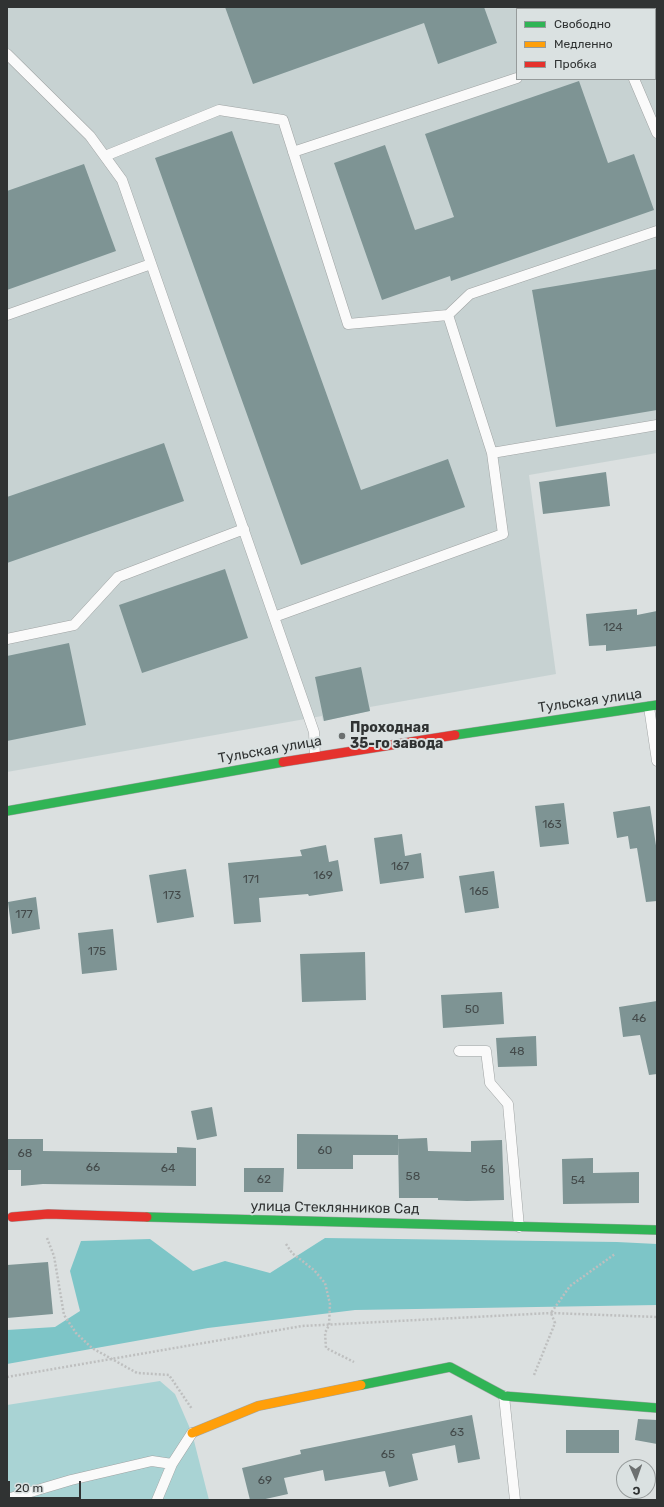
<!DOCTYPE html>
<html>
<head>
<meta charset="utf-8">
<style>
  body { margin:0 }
  #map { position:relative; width:664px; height:1507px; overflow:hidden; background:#dbe0e0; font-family:Rubik,sans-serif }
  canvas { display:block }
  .frame { position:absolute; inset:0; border:8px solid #303333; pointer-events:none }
  .legend { position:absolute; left:516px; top:8px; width:140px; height:72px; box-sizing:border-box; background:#dae1e1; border:1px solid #969b9b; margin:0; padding:5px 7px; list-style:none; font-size:12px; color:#303333 }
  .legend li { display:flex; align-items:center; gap:8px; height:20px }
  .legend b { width:20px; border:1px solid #969b9b }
  .north { position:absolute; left:616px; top:1459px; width:40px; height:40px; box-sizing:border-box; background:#dae1e1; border:1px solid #969b9b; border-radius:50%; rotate:178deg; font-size:11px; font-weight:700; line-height:16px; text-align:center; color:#303333 }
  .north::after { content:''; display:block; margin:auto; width:14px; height:18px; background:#6c7070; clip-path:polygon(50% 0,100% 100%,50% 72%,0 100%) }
  .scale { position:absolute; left:8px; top:1481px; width:73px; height:18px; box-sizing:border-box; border:2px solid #303333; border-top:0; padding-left:5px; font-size:12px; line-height:14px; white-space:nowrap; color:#303333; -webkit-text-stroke:3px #dae1e1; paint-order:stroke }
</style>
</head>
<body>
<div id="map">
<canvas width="664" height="1507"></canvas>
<div class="frame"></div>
<ul class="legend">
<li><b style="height:5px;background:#30b455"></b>Свободно</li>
<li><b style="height:5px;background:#ff9f0a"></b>Медленно</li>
<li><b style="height:5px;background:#e5322d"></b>Пробка</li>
</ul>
<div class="north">С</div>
<div class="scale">20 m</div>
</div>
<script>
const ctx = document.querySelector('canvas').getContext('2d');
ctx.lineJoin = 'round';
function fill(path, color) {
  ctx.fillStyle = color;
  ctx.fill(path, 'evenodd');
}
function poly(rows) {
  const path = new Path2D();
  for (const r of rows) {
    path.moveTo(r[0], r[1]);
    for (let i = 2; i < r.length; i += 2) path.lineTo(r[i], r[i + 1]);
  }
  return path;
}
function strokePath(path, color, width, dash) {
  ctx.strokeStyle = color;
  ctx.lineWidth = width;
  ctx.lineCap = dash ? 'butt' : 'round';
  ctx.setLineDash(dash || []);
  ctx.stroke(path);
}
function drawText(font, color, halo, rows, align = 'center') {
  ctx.font = font + ' Rubik,sans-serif';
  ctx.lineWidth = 4;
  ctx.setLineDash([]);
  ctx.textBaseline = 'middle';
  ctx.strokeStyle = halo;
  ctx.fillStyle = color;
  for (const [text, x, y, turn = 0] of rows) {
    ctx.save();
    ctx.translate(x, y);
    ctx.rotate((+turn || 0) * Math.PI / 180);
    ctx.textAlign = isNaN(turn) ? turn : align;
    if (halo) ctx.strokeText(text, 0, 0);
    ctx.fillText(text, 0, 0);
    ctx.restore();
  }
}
const built = poly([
  [7,7,657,7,657,453,529,475,556,674,370,707,370,711,323,721,322,716,7,772],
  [517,9,655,9,655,79,517,79]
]);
const green = poly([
  [160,1381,175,1394,192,1433,209,1500,7,1500,7,1405]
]);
const forest = poly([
  [325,1238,617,1242,657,1244,657,1305,355,1310,208,1328,7,1364,7,1330,55,1327,80,1311,70,1271,81,1241,150,1239,193,1271,225,1261,270,1273]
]);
const building = poly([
  [225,7,484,7,497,43,438,64,424,23,253,84],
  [579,81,608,163,634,154,654,210,451,281,450,276,382,300,334,163,385,145,415,230,454,217,425,134],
  [232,131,361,490,448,459,465,507,301,565,155,158],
  [84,164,116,251,7,290,7,191],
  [657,269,657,410,556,427,532,290],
  [164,443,184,501,7,563,7,497],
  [606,472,610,506,543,514,539,482],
  [225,569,248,638,142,673,119,605],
  [637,609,637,615,657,611,657,646,606,651,606,645,589,646,586,614],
  [69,643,86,725,7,741,7,656],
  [361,667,370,711,324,721,315,677],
  [564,803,569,844,540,847,535,806],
  [650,806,657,852,657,901,646,902,637,848,630,849,628,836,617,838,613,812],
  [402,834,405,856,421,853,424,878,380,884,374,838],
  [326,845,329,862,338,860,343,891,309,896,308,894,259,898,261,922,234,924,228,863,302,856,300,850],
  [186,869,194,917,157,923,149,875],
  [494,871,499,908,465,913,459,876],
  [36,897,40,929,12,934,8,902],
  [113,929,117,970,82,974,78,933],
  [365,952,366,1000,302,1002,300,954],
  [502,992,504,1024,443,1028,441,995],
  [657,1001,657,1074,649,1075,640,1035,623,1037,619,1007],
  [536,1036,537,1066,498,1067,496,1038],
  [212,1107,217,1136,197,1140,191,1111],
  [297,1134,398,1135,398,1155,353,1155,353,1169,297,1169],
  [427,1138,428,1151,471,1152,471,1141,502,1140,504,1200,467,1201,438,1200,438,1198,399,1198,398,1139],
  [7,1139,43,1139,43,1151,177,1153,177,1147,196,1148,196,1186,43,1184,21,1186,21,1170,7,1170],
  [593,1158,593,1173,639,1172,639,1203,563,1204,562,1159],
  [244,1168,284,1168,283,1192,244,1192],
  [48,1262,53,1314,7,1318,7,1265],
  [472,1415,480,1459,458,1463,455,1445,412,1454,418,1480,389,1487,385,1471,325,1481,323,1470,284,1478,288,1494,261,1500,250,1500,242,1468,301,1454,300,1450],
  [638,1419,657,1420,657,1444,635,1440],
  [566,1430,619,1430,619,1453,566,1453]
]);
const path = poly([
  [47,1238,54,1256,64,1315,76,1333,92,1348,137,1373,169,1375,192,1409],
  [286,1244,292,1253,314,1270,325,1283,330,1304,329,1325,325,1333,326,1348,354,1362],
  [534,1375,555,1323,551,1313,570,1286,615,1254],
  [7,1377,302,1326,551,1313,657,1317]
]);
const lane = poly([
  [655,31,657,30],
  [7,54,90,136,122,180,314,732,315,756],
  [634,79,657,133],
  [293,152,517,78],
  [105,156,219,110,283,120,348,324,448,315,492,453],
  [7,315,151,264],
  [448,315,470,294,657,231],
  [274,617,503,534,492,453,657,425],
  [7,639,74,625,118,577,244,529],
  [649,707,657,761],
  [459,1051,486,1051,490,1083,508,1104,519,1227],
  [504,1396,515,1500],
  [7,1499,71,1480,152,1461,172,1464],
  [157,1500,172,1464,192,1433]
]);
const fast = poly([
  [455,735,657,705],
  [7,811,283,762],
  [147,1217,657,1230],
  [361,1385,450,1367,504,1396,657,1408]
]);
const slow = poly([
  [192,1433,258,1406,361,1385]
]);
const jam = poly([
  [283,762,455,735],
  [12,1217,48,1214,147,1217]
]);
const markers = [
  [342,736,4,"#6c7070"]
];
const numberNames = [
  ["124",613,628],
  ["163",552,825],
  ["167",400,867],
  ["169",323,876],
  ["171",251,880],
  ["165",479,892],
  ["173",172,896],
  ["177",24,915],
  ["175",97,952],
  ["50",472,1010],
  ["46",639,1019],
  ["48",517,1052],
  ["60",325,1151],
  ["68",25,1154],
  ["66",93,1168],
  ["64",168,1169],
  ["56",488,1170],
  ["58",413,1177],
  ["62",264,1180],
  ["54",578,1181],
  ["63",457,1433],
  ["65",388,1455],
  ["69",265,1481]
];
const streetNames = [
  ["Тульская улица",590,701,-8],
  ["Тульская улица",270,750,-10],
  ["улица Стеклянников Сад",335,1208,1]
];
const poiNames = [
  ["Проходная",350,728],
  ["35-го завода",350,744]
];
fill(built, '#c7d2d2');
fill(green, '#a9d3d4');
fill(forest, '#7dc5c7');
fill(building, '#7e9494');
strokePath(lane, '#a0a4a4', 11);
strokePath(fast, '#a0a4a4', 10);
strokePath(slow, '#a0a4a4', 10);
strokePath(jam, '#a0a4a4', 10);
strokePath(path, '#bebfbf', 2.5, [2, 2]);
strokePath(lane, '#fafafa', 10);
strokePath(fast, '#30b455', 9);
strokePath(slow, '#ff9f0a', 9);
strokePath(jam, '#e5322d', 9);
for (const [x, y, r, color] of markers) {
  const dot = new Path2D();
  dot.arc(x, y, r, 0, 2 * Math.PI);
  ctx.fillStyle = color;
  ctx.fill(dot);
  strokePath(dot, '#dae1e1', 1.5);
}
drawText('12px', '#444b4b', null, numberNames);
drawText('14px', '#303333', '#dae1e1', streetNames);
drawText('bold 14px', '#303333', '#dae1e1', poiNames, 'left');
</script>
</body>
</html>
